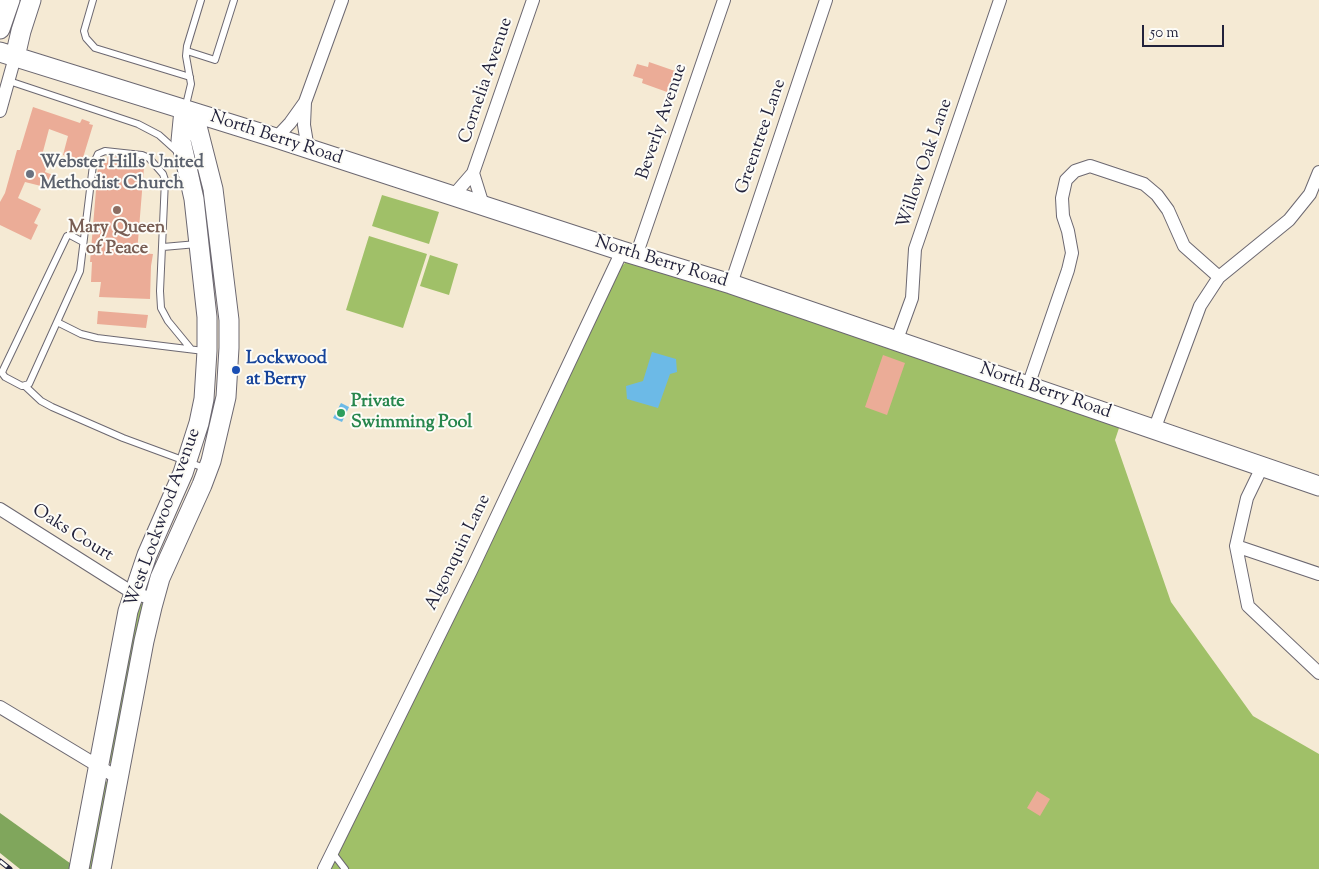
<!DOCTYPE html>
<html>
<head>
<meta charset="utf-8">
<style>
  body { margin:0 }
  #map { position:relative; width:1319px; height:869px; overflow:hidden; background:#f5ead4; font-family:"Sorts Mill Goudy",serif }
  canvas { display:block }
  .scale { position:absolute; left:1142px; top:25px; width:82px; height:22px; box-sizing:border-box; border:2px solid #22223b; border-top:0; padding-left:6px; font-size:15px; line-height:18px; white-space:nowrap; color:#22223b; -webkit-text-stroke:4px #fdfcf7; paint-order:stroke }
</style>
</head>
<body>
<div id="map">
<canvas width="1319" height="869"></canvas>
<div class="scale">50 m</div>
</div>
<script>
const ctx = document.querySelector('canvas').getContext('2d');
ctx.lineJoin = 'round';
function fill(path, color) {
  ctx.fillStyle = color;
  ctx.fill(path, 'evenodd');
}
function poly(rows) {
  const path = new Path2D();
  for (const r of rows) {
    path.moveTo(r[0], r[1]);
    for (let i = 2; i < r.length; i += 2) path.lineTo(r[i], r[i + 1]);
  }
  return path;
}
function strokePath(path, color, width, dash) {
  ctx.strokeStyle = color;
  ctx.lineWidth = width;
  ctx.lineCap = dash ? 'butt' : 'round';
  ctx.setLineDash(dash || []);
  ctx.stroke(path);
}
function drawText(font, color, halo, rows, align = 'center') {
  ctx.font = font + ' "Sorts Mill Goudy",serif';
  ctx.lineWidth = 4;
  ctx.setLineDash([]);
  ctx.textBaseline = 'middle';
  ctx.strokeStyle = halo;
  ctx.fillStyle = color;
  for (const [text, x, y, turn = 0] of rows) {
    ctx.save();
    ctx.translate(x, y);
    ctx.rotate((+turn || 0) * Math.PI / 180);
    ctx.textAlign = isNaN(turn) ? turn : align;
    if (halo) ctx.strokeText(text, 0, 0);
    ctx.fillText(text, 0, 0);
    ctx.restore();
  }
}
const green = poly([
  [382,195,439,212,429,244,372,226],
  [369,236,427,254,403,328,346,310],
  [430,255,458,264,449,295,420,286],
  [632,262,820,323,1120,425,1115,440,1171,602,1253,716,1319,754,1319,869,330,869,617,271,625,263],
  [141,603,144,606,114,762,110,763,107,761,137,604],
  [103,781,109,782,94,869,86,869]
]);
const forest = poly([
  [0,813,74,866,74,869,20,869,0,853]
]);
const water = poly([
  [652,352,676,359,677,372,670,374,658,408,627,399,626,386,643,381],
  [341,403,349,407,342,422,333,418]
]);
const building = poly([
  [649,62,675,71,667,92,642,83,643,79,633,76,637,64,648,67],
  [33,107,80,123,82,119,90,122,89,124,93,125,82,161,63,155,68,136,49,129,41,159,48,161,45,172,53,175,49,188,25,182,18,198,41,209,34,223,38,225,31,240,0,225,0,202,5,193,17,150,20,150],
  [108,156,122,158,121,165,144,167,137,253,153,254,151,266,150,299,99,297,101,282,91,282,92,262,90,262,98,166,99,163,107,163],
  [98,311,148,315,146,328,97,324],
  [883,355,905,363,887,415,865,407],
  [1037,791,1050,799,1040,816,1027,808]
]);
const lane = poly([
  [93,0,84,31,86,38,95,48,190,77],
  [187,51,215,60,234,0],
  [9,81,138,124,159,135,179,153],
  [185,109,191,84,186,56,187,46,201,0],
  [83,242,70,235,67,236,3,370,2,373,5,377,22,386,29,384,80,271,93,165,98,154,105,151,142,155,149,158,163,174,165,180,160,291,161,308,168,321,191,349],
  [163,247,197,244],
  [57,322,81,334,97,338,204,351],
  [25,386,41,401,52,407,123,438,207,469],
  [332,852,345,869]
]);
const street = poly([
  [305,102,342,0],
  [0,111,15,57],
  [276,138,290,123,305,102,304,125,308,149],
  [473,173,533,0],
  [453,196,473,173,483,205],
  [636,256,724,0],
  [731,284,826,0],
  [896,342,912,298,915,249,1000,0],
  [1028,386,1068,270,1072,253,1068,231,1063,216,1062,198,1066,180,1075,171,1090,166,1144,184,1157,195,1168,210,1184,246,1219,277],
  [1154,430,1200,306,1219,277,1289,220,1310,194,1319,172],
  [0,509,133,593,154,599],
  [1236,546,1247,498,1262,467],
  [1319,574,1236,546,1248,606,1319,673],
  [0,707,118,778],
  [324,869,471,571,622,251]
]);
const secondary = poly([
  [0,29,10,0],
  [0,52,276,138,622,251,731,284,1319,486],
  [15,57,21,31,31,0],
  [79,869,128,611,147,555,183,473,199,423,204,399,207,351,207,317,194,199,181,141,184,110],
  [101,869,144,641,152,607,160,578,202,485,211,461,226,397,229,348,229,320,213,189,198,130,184,110]
]);
const rail = poly([
  [0,861,10,869]
]);
const markers = [
  [30,174,5,"#6b7280"],
  [117,210,5,"#8d6e63"],
  [236,370,5,"#1a4fb4"],
  [341,413,5,"#2e9e5b"]
];
const streetNames = [
  ["Cornelia Avenue",487,81,-71],
  ["Beverly Avenue",663,122,-71],
  ["Greentree Lane",762,137,-71],
  ["North Berry Road",276,139,18],
  ["Willow Oak Lane",926,164,-71],
  ["North Berry Road",661,263,17],
  ["North Berry Road",1045,392,19],
  ["West Lockwood Avenue",164,518,-70],
  ["Oaks Court",72,534,32],
  ["Algonquin Lane",459,553,-64]
];
const worshipNames = [
  ["Webster Hills United",40,164],
  ["Methodist Church",40,185]
];
const educationNames = [
  ["Mary Queen",117,229],
  ["of Peace",117,250]
];
const transitNames = [
  ["Lockwood",246,360],
  ["at Berry",246,381]
];
const leisureNames = [
  ["Private",351,403],
  ["Swimming Pool",351,424]
];
fill(green, '#a0c068');
fill(forest, '#80a65c');
fill(water, '#6cbae7');
fill(building, '#ebac97');
strokePath(lane, '#6c6871', 8);
strokePath(street, '#6c6871', 14);
strokePath(secondary, '#6c6871', 21);
strokePath(lane, '#fff', 6);
strokePath(street, '#fff', 12);
strokePath(secondary, '#fff', 19);
strokePath(rail, '#22223b', 5);
strokePath(rail, '#fdfcf7', 3, [9]);
for (const [x, y, r, color] of markers) {
  const dot = new Path2D();
  dot.arc(x, y, r, 0, 2 * Math.PI);
  ctx.fillStyle = color;
  ctx.fill(dot);
  strokePath(dot, '#fdfcf7', 2);
}
drawText('18px', '#22223b', '#fdfcf7', streetNames);
drawText('bold 18px', '#5b616d', '#fdfcf7', worshipNames, 'left');
drawText('bold 18px', '#785e54', '#fdfcf7', educationNames);
drawText('bold 18px', '#164399', '#fdfcf7', transitNames, 'left');
drawText('bold 18px', '#27864d', '#fdfcf7', leisureNames, 'left');
</script>
</body>
</html>
